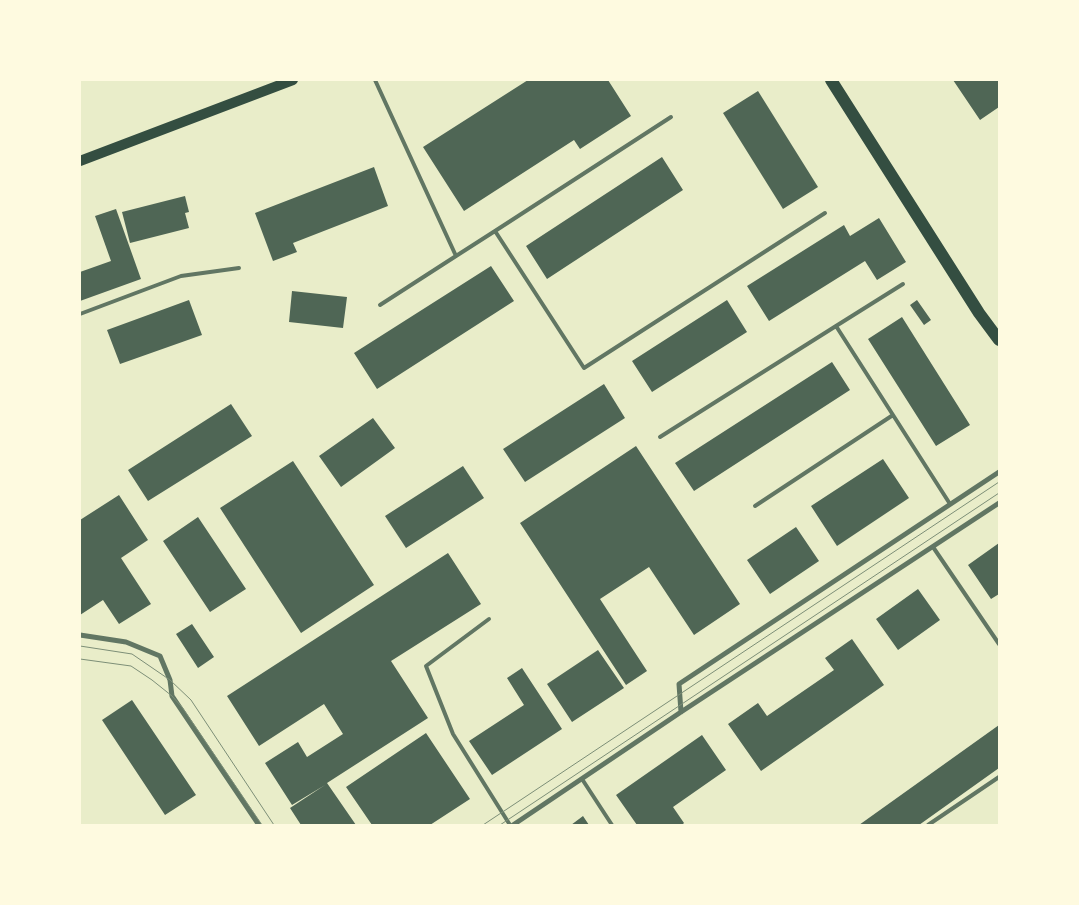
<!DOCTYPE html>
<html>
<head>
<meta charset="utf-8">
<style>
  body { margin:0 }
  #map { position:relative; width:1079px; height:905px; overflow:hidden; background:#e9edc9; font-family:"Sofia Sans Condensed",sans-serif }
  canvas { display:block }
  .frame { position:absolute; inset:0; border:81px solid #fefae0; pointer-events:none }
</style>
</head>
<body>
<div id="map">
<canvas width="1079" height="905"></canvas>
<div class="frame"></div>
</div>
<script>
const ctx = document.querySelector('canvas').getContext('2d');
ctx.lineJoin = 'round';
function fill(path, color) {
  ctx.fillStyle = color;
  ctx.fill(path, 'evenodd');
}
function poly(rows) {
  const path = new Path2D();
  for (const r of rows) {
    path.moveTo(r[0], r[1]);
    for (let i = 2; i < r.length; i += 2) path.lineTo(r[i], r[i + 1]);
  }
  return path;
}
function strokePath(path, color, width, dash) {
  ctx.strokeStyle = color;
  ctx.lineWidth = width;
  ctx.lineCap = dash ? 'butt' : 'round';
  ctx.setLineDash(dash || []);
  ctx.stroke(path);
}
const building = poly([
  [528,80,608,80,631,116,580,149,574,140,464,211,423,147],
  [953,80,999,80,999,107,980,120],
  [758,91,818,187,783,209,723,113],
  [662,157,683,190,547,279,526,246],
  [374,167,388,206,293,243,297,252,273,261,255,213],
  [185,196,189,212,185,213,189,228,130,243,122,212],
  [116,209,141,279,80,301,80,272,111,261,95,216],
  [879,218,906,262,877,280,865,261,769,321,747,286,844,225,850,236],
  [491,266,514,301,377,389,354,353],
  [292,291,347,297,343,328,289,322],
  [189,300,202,335,120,364,107,330],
  [727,300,747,332,652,392,632,361],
  [917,300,931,320,924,325,910,305],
  [902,317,970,425,936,446,868,339],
  [832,362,850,390,694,491,675,463],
  [604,384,625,418,525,482,503,449],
  [231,404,252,436,148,501,128,470],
  [373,418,395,448,341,487,319,456],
  [636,446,740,604,694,635,649,567,600,599,647,671,626,685,520,523],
  [883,459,909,498,837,546,811,506],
  [293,461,374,585,301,633,220,508],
  [463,466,484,498,406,548,385,516],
  [119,495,148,540,121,558,151,604,119,624,103,600,80,615,80,520],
  [198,517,246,589,210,612,163,541],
  [796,527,819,561,770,594,747,560],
  [999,543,999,594,991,599,968,565],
  [448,553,481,604,391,661,428,718,327,783,356,825,301,825,290,808,325,785,292,805,265,763,298,742,307,757,343,734,324,704,259,746,227,696],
  [918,589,940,620,898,650,876,619],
  [192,624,214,657,198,668,176,634],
  [852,639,884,685,761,771,728,724,758,703,767,716,834,670,825,658],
  [598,650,624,688,572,722,547,684],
  [522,668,562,729,492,775,469,741,524,705,507,678],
  [132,700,196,795,165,815,102,720],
  [999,725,999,768,919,825,859,825],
  [426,733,470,799,430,825,372,825,346,787],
  [702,735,726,770,673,807,684,823,682,825,637,825,616,795],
  [583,816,589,825,571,825]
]);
const service = poly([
  [375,80,456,256,495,231,584,368,825,213],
  [495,231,671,117],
  [380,305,456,256],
  [80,314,181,276,239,268],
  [836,326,903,284],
  [660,437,836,326,950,504],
  [755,506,893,415],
  [933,547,999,644],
  [489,619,426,666,453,734,510,825],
  [582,779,612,825],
  [928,825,999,777]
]);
const minor = poly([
  [80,635,126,642,160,656,170,680,172,696,259,825],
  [681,712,679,684,999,472],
  [513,825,681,712,999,503]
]);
const secondary = poly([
  [80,161,293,80]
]);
const primary = poly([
  [831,80,979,313,999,340]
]);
const tram = poly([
  [80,646,132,654,170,680,191,700,274,825],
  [80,659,131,666,152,680,172,696,182,707,262,825],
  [483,825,999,482],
  [500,825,999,493]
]);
fill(building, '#4f6655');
strokePath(service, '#617663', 4);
strokePath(minor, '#617663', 5);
strokePath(secondary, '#344e41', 10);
strokePath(primary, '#344e41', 12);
strokePath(tram, '#7c8e77', 1);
</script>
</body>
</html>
